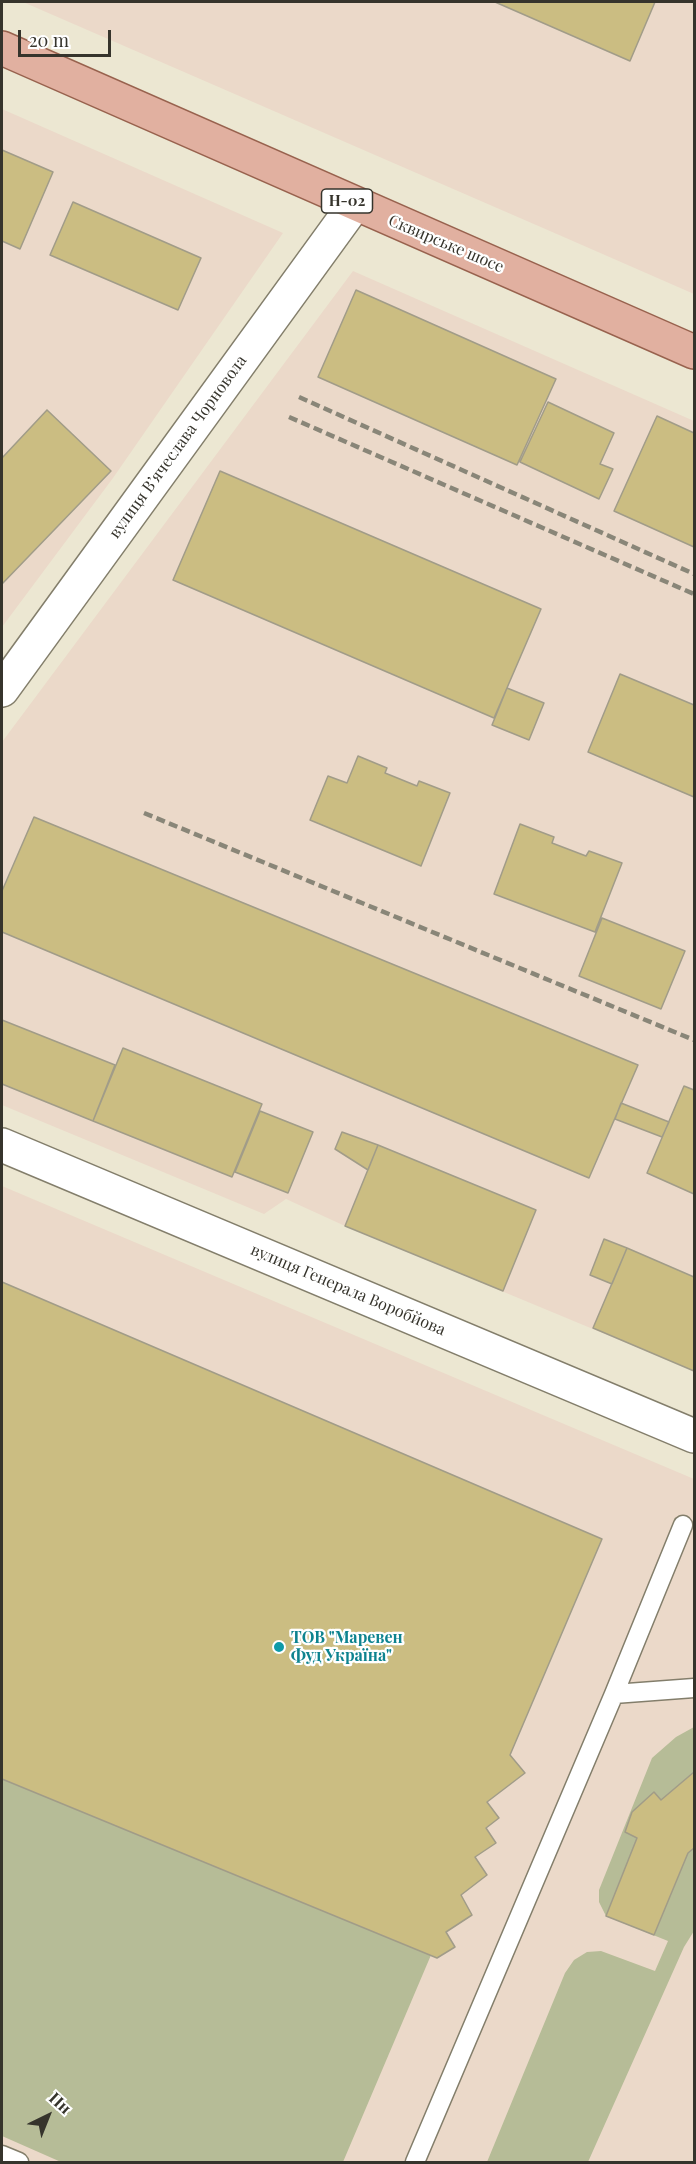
<!DOCTYPE html>
<html>
<head>
<meta charset="utf-8">
<style>
  body { margin:0 }
  #map { position:relative; width:696px; height:2164px; overflow:hidden; background:#ece7d2; font-family:"Playfair Display",serif }
  canvas { display:block }
  .frame { position:absolute; inset:0; border:3px solid #36342c; pointer-events:none }
  .north { position:absolute; left:18px; top:2086px; width:60px; height:60px; -webkit-text-stroke:4px #fff; paint-order:stroke; rotate:43deg; font-size:16px; font-weight:700; line-height:24px; text-align:center; color:#36342c }
  .north::after { content:''; display:block; margin:auto; width:21px; height:27px; background:#36342c; clip-path:polygon(50% 0,100% 100%,50% 72%,0 100%) }
  .scale { position:absolute; left:18px; top:30px; width:93px; height:27px; box-sizing:border-box; border:3px solid #36342c; border-top:0; padding-left:8px; font-size:18px; line-height:21px; white-space:nowrap; color:#36342c; -webkit-text-stroke:4px #fff; paint-order:stroke }
</style>
</head>
<body>
<div id="map">
<canvas width="696" height="2164"></canvas>
<div class="frame"></div>
<div class="north">Пн</div>
<div class="scale">20 m</div>
</div>
<script>
const ctx = document.querySelector('canvas').getContext('2d');
ctx.lineJoin = 'round';
function fill(path, color) {
  ctx.fillStyle = color;
  ctx.fill(path, 'evenodd');
}
function poly(rows) {
  const path = new Path2D();
  for (const r of rows) {
    path.moveTo(r[0], r[1]);
    for (let i = 2; i < r.length; i += 2) path.lineTo(r[i], r[i + 1]);
  }
  return path;
}
function strokePath(path, color, width, dash) {
  ctx.strokeStyle = color;
  ctx.lineWidth = width;
  ctx.lineCap = dash ? 'butt' : 'round';
  ctx.setLineDash(dash || []);
  ctx.stroke(path);
}
function drawText(font, color, halo, rows, align = 'center') {
  ctx.font = font + ' "Playfair Display",serif';
  ctx.lineWidth = 4.5;
  ctx.setLineDash([]);
  ctx.textBaseline = 'middle';
  ctx.strokeStyle = halo;
  ctx.fillStyle = color;
  for (const [text, x, y, turn = 0] of rows) {
    ctx.save();
    ctx.translate(x, y);
    ctx.rotate((+turn || 0) * Math.PI / 180);
    ctx.textAlign = isNaN(turn) ? turn : align;
    if (halo) ctx.strokeText(text, 0, 0);
    ctx.fillText(text, 0, 0);
    ctx.restore();
  }
}
const industrial = poly([
  [23,2,694,2,694,294,566,238],
  [2,109,283,233,113,478,2,627],
  [353,271,694,421,694,1371,345,1226,286,1199,264,1214,2,1105,2,742],
  [2,1186,694,1479,694,2162,2,2162]
]);
const green = poly([
  [694,1727,694,1931,684,1947,588,2162,487,2162,565,1973,574,1960,587,1952,601,1951,655,1971,668,1941,606,1916,599,1902,599,1890,652,1758,676,1737],
  [2,1779,431,1955,343,2162,61,2162,2,2136]
]);
const building = poly([
  [495,2,655,2,630,61,495,2],
  [2,150,53,172,20,249,2,241,2,150],
  [73,202,201,258,178,310,50,255,73,202],
  [356,290,556,379,517,465,318,377,356,290],
  [548,402,614,433,600,464,613,469,599,499,520,462,548,402],
  [47,410,111,471,2,584,2,458,47,410],
  [657,416,694,433,694,547,614,511,657,416],
  [220,471,541,609,494,718,173,580,220,471],
  [620,674,694,705,694,797,588,752,620,674],
  [507,688,544,703,529,740,492,725,507,688],
  [358,756,387,768,385,773,417,786,419,781,450,793,421,866,310,820,328,776,347,783,358,756],
  [34,817,638,1065,589,1178,2,932,2,891,34,817],
  [520,824,554,837,552,843,586,856,589,851,622,863,595,932,494,894,520,824],
  [602,918,685,951,661,1009,579,976,602,918],
  [2,1020,115,1065,93,1121,2,1084,2,1020],
  [123,1048,262,1104,232,1177,93,1121,123,1048],
  [684,1086,694,1090,694,1194,647,1173,684,1086],
  [621,1103,669,1122,662,1137,615,1119,621,1103],
  [260,1111,313,1132,288,1193,235,1172,260,1111],
  [342,1132,378,1145,368,1170,335,1149,342,1132],
  [378,1145,536,1210,503,1291,345,1226,378,1145],
  [604,1239,627,1248,612,1284,590,1275,604,1239],
  [627,1248,694,1277,694,1371,593,1328,627,1248],
  [2,1282,602,1539,510,1755,525,1773,487,1802,499,1818,486,1828,496,1843,475,1857,487,1875,461,1895,472,1915,446,1932,455,1947,437,1958,2,1779,2,1282],
  [694,1772,694,1848,688,1853,654,1935,606,1916,637,1838,625,1832,632,1812,654,1792,661,1800,694,1772]
]);
const service = poly([
  [614,1694,694,1688],
  [2,2155,19,2162],
  [415,2162,614,1694,683,1525]
]);
const tertiary = poly([
  [2,690,355,204],
  [2,1145,694,1436]
]);
const primary = poly([
  [2,48,694,352]
]);
const rail = poly([
  [299,397,694,574],
  [289,417,694,594],
  [144,813,694,1040]
]);
const markers = [
  [279,1647,6,"#0f9aa8"]
];
const shields = [
  [347,201,51]
];
const shieldNames = [
  ["Н-02",347,201]
];
const streetNames = [
  ["Сквирське шосе",446,244,23],
  ["вулиця Вʼячеслава Чорновола",178,447,-54],
  ["вулиця Генерала Воробйова",348,1290,23]
];
const cultureNames = [
  ["ТОВ \"Маревен",291,1638],
  ["Фуд Україна\"",291,1656]
];
fill(industrial, '#ebd9c9');
fill(green, '#b6bc97');
fill(building, '#cbbd82');
strokePath(building, '#a19c88', 1.5);
strokePath(service, '#837e6b', 21);
strokePath(tertiary, '#837e6b', 36);
strokePath(primary, '#98624e', 36);
strokePath(service, '#fff', 18);
strokePath(tertiary, '#fff', 33);
strokePath(primary, '#e1b0a0', 33);
strokePath(rail, '#898678', 4.5, [9, 4.5]);
for (const [x, y, r, color] of markers) {
  const dot = new Path2D();
  dot.arc(x, y, r, 0, 2 * Math.PI);
  ctx.fillStyle = color;
  ctx.fill(dot);
  strokePath(dot, '#fff', 2);
}
for (const [x, y, w] of shields) {
  const box = new Path2D();
  box.roundRect(x - w / 2, y - 12, w, 24, 4.5);
  ctx.fillStyle = '#fff';
  ctx.fill(box);
  strokePath(box, '#36342c', 1.5);
}
drawText('bold 15px', '#36342c', null, shieldNames);
drawText('16px', '#36342c', '#fff', streetNames);
drawText('bold 16px', '#0d838f', '#fff', cultureNames, 'left');
</script>
</body>
</html>
